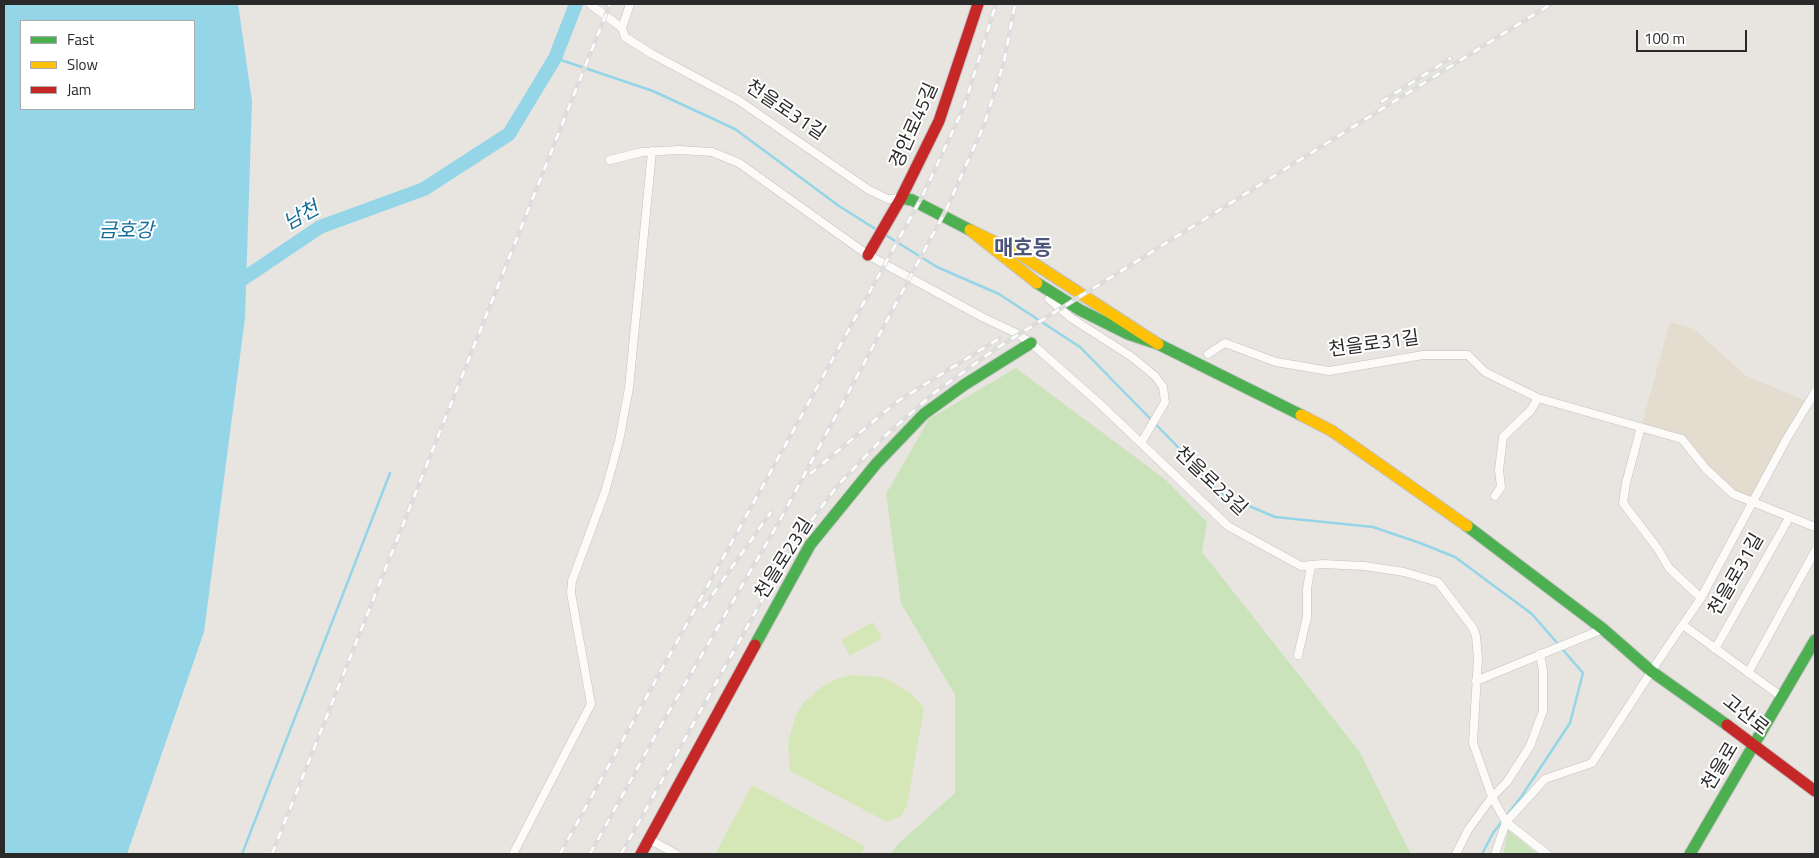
<!DOCTYPE html>
<html>
<head>
<meta charset="utf-8">
<style>
  body { margin:0 }
  #map { position:relative; width:1819px; height:858px; overflow:hidden; background:#e8e5e0; font-family:"Titillium Web",sans-serif }
  canvas { display:block }
  .frame { position:absolute; inset:0; border:5px solid #2a2a2a; pointer-events:none }
  .legend { position:absolute; left:20px; top:20px; width:175px; height:90px; box-sizing:border-box; background:#fff; border:1px solid #aaa; margin:0; padding:6px 9px; list-style:none; font-size:15px; color:#2a2a2a }
  .legend li { display:flex; align-items:center; gap:10px; height:25px }
  .legend b { width:25px; border:1px solid #aaa }
  .scale { position:absolute; left:1636px; top:30px; width:111px; height:22px; box-sizing:border-box; border:2px solid #2a2a2a; border-top:0; padding-left:6px; font-size:15px; line-height:18px; white-space:nowrap; color:#2a2a2a; -webkit-text-stroke:4px #fff; paint-order:stroke }
</style>
</head>
<body>
<div id="map">
<canvas width="1819" height="858"></canvas>
<div class="frame"></div>
<ul class="legend">
<li><b style="height:6px;background:#4caf50"></b>Fast</li>
<li><b style="height:6px;background:#ffc107"></b>Slow</li>
<li><b style="height:6px;background:#c62828"></b>Jam</li>
</ul>
<div class="scale">100 m</div>
</div>
<script>
const ctx = document.querySelector('canvas').getContext('2d');
ctx.lineJoin = 'round';
function fill(path, color) {
  ctx.fillStyle = color;
  ctx.fill(path, 'evenodd');
}
function poly(rows) {
  const path = new Path2D();
  for (const r of rows) {
    path.moveTo(r[0], r[1]);
    for (let i = 2; i < r.length; i += 2) path.lineTo(r[i], r[i + 1]);
  }
  return path;
}
function strokePath(path, color, width, dash) {
  ctx.strokeStyle = color;
  ctx.lineWidth = width;
  ctx.lineCap = dash ? 'butt' : 'round';
  ctx.setLineDash(dash || []);
  ctx.stroke(path);
}
function drawText(font, color, halo, rows, align = 'center') {
  ctx.font = font + ' "Titillium Web","Noto Sans KR",sans-serif';
  ctx.lineWidth = 4;
  ctx.setLineDash([]);
  ctx.textBaseline = 'middle';
  ctx.strokeStyle = halo;
  ctx.fillStyle = color;
  for (const [text, x, y, turn = 0] of rows) {
    ctx.save();
    ctx.translate(x, y);
    ctx.rotate((+turn || 0) * Math.PI / 180);
    ctx.textAlign = isNaN(turn) ? turn : align;
    if (halo) ctx.strokeText(text, 0, 0);
    ctx.fillText(text, 0, 0);
    ctx.restore();
  }
}
const education = poly([
  [1670,322,1693,328,1745,375,1808,402,1753,504,1733,494,1682,439,1641,427]
]);
const green = poly([
  [1016,368,1166,480,1207,522,1202,552,1359,751,1411,854,890,854,900,842,955,793,955,695,901,603,886,494,929,419],
  [1508,830,1538,854,1503,854]
]);
const pitch = poly([
  [873,622,882,638,850,656,841,640],
  [852,675,881,677,892,682,913,695,924,708,907,806,901,816,887,822,790,771,788,742,796,715,803,703,823,686,837,679],
  [752,785,865,846,861,854,715,854]
]);
const water = poly([
  [4,4,238,4,252,101,245,318,204,632,127,854,4,854],
  [21,21,194,21,194,109,21,109]
]);
const stream = poly([
  [555,58,653,91,735,129,839,206,877,230],
  [884,234,937,267,999,294,1080,347,1175,444,1219,493,1275,517,1373,527,1420,543,1455,557,1532,614,1583,673,1570,723,1521,797,1493,833,1482,854],
  [242,854,390,473]
]);
const river = poly([
  [231,287,320,227,424,189,509,134,555,58,576,4]
]);
const street = poly([
  [590,4,622,28,625,37,652,54,738,100,869,190,888,199,901,198],
  [622,28,630,4],
  [610,160,642,152,679,150,712,152,739,163,868,255,984,318,1016,333,1031,343,1099,403,1228,526,1301,566,1323,564,1364,566,1404,572,1438,582,1473,628,1476,636,1478,658,1473,743,1492,797,1506,822,1547,854],
  [1049,299,1071,318,1132,357,1155,376,1163,387,1165,402,1141,443],
  [1208,354,1225,343,1276,362,1329,371,1423,355,1468,355,1485,372,1538,398,1682,439,1706,469,1733,494,1815,527],
  [1641,427,1626,483,1623,503,1658,549,1669,568,1701,598],
  [1495,496,1501,487,1499,470,1503,437,1531,410,1538,398],
  [1683,625,1782,697],
  [1715,649,1789,518],
  [1298,655,1307,617,1307,589,1311,565],
  [1748,673,1815,551],
  [1476,681,1603,629],
  [649,839,676,854],
  [513,854,591,704,571,593,572,581,605,492,619,441,629,388,652,151],
  [1456,854,1468,830,1492,797,1507,782,1530,746,1543,711,1543,671,1540,654],
  [1495,854,1506,822,1545,779,1592,763,1662,655,1701,598,1786,440,1815,392]
]);
const fast = poly([
  [901,198,912,200,970,230],
  [1037,283,1080,310,1128,334,1158,344,1301,415],
  [1467,526,1603,629,1651,671,1727,725],
  [755,645,810,545,876,464,924,414,964,385,1031,343],
  [1690,854,1815,640]
]);
const slow = poly([
  [1037,283,970,230,1018,253,1158,344],
  [1301,415,1332,431,1467,526]
]);
const jam = poly([
  [868,255,901,198,939,121,978,4],
  [1727,725,1815,791],
  [641,854,755,645]
]);
const rail = poly([
  [1381,102,1451,58],
  [810,474,898,401,1000,338],
  [703,608,771,512],
  [272,854,610,4],
  [560,854,923,195,964,107,996,4],
  [590,854,664,720,779,522,946,210,984,125,1004,62,1015,4],
  [621,854,791,548,838,485,885,436,934,393,997,348,1551,4]
]);
const streetNames = [
  ["천을로31길",785,111,34],
  ["경안로45길",915,126,-66],
  ["천을로31길",1374,345,-8],
  ["천을로23길",1210,482,43],
  ["천을로23길",785,559,-58],
  ["천을로31길",1737,575,-60],
  ["고산로",1745,716,38],
  ["천을로",1721,767,-59]
];
const waterNames = [
  ["남천",302,217,-29],
  ["금호강",126,232]
];
const quarterNames = [
  ["매호동",1023,250]
];
fill(education, '#e3dccf');
fill(green, '#cbe3ba');
fill(pitch, '#d6e7b7');
fill(water, '#95d5e8');
strokePath(stream, '#95d5e8', 2.5);
strokePath(river, '#95d5e8', 14);
strokePath(street, '#c2c1c1', 9);
strokePath(fast, '#c2c1c1', 13);
strokePath(slow, '#c2c1c1', 13);
strokePath(jam, '#c2c1c1', 13);
strokePath(street, '#fcfbfa', 8);
strokePath(fast, '#4caf50', 11);
strokePath(slow, '#ffc107', 11);
strokePath(jam, '#c62828', 11);
strokePath(rail, '#deddde', 4.5);
strokePath(rail, '#fff', 2.5, [8]);
drawText('19px', '#2a2a2a', '#fff', streetNames);
drawText('italic 20px', '#106d99', '#fff', waterNames);
drawText('bold 21px', '#4c557a', '#fff', quarterNames);
</script>
</body>
</html>
